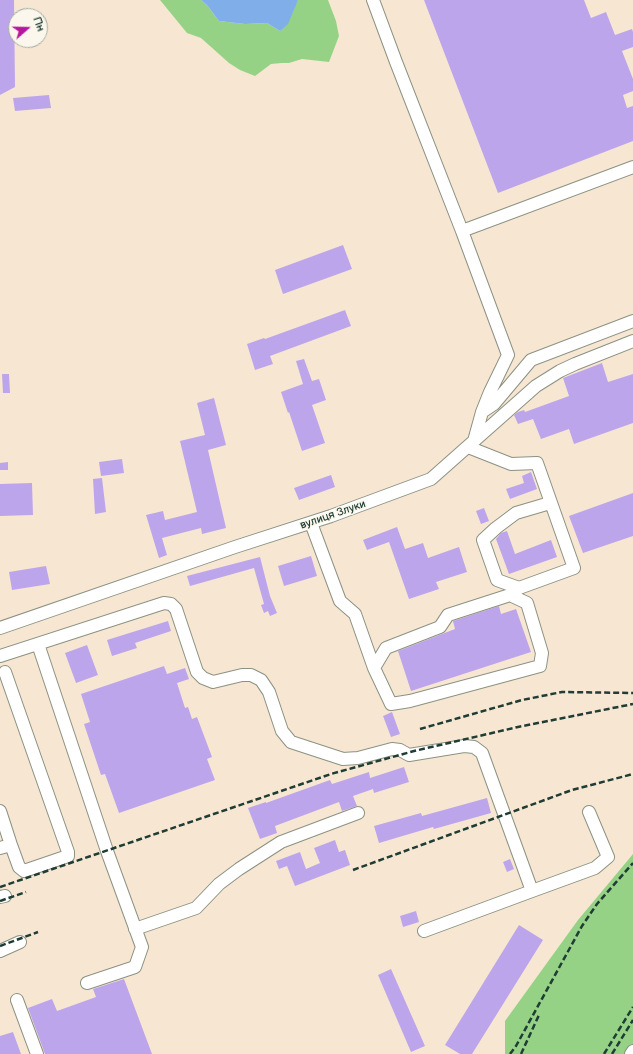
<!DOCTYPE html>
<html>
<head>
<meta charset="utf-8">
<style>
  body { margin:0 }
  #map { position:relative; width:633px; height:1054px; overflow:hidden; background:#f7e7d2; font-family:"Balsamiq Sans",sans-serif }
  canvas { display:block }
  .north { position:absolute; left:8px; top:8px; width:40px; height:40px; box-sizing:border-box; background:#fbf7ec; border:1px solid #a3ada2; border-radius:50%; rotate:70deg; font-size:11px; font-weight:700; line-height:16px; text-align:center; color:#1f3d34 }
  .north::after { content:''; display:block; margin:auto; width:14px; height:18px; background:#b5179e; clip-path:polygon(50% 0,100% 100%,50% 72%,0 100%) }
</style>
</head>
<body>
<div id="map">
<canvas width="633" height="1054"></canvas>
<div class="north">Пн</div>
</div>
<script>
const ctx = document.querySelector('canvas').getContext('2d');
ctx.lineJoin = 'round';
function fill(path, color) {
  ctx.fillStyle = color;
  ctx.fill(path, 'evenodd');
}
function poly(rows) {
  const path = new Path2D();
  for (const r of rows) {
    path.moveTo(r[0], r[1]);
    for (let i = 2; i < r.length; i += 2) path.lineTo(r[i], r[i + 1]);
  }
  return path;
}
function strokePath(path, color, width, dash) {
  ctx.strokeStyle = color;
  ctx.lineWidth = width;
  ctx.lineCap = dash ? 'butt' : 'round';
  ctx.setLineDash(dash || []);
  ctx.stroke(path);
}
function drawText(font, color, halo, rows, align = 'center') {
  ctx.font = font + ' "Balsamiq Sans",sans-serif';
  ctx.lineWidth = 3;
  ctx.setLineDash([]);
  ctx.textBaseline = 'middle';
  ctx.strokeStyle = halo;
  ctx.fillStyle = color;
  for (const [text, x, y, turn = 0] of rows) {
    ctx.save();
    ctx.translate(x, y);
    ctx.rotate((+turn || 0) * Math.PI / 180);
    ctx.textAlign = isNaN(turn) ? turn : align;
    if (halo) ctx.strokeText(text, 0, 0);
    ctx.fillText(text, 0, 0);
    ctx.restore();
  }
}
const green = poly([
  [160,0,201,0,207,5,219,21,245,24,267,23,280,31,298,0,328,0,336,21,339,36,329,62,302,59,289,63,282,63,271,64,255,76,240,70,229,63,201,38,187,33],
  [633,854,633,1054,505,1054,505,1021,578,920]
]);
const water = poly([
  [201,0,298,0,288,24,280,31,267,23,245,24,219,21,207,5]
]);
const building = poly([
  [0,0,14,0,15,87,0,95],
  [424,0,584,0,591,18,606,12,615,35,632,29,633,32,633,47,622,51,633,79,633,91,623,95,627,108,633,106,633,141,498,193],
  [49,95,51,108,15,111,13,98],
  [343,245,352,269,283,294,275,270],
  [345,310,351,326,270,356,273,364,255,370,247,344,264,338,265,339],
  [304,359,312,381,319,379,326,400,312,405,325,443,302,451,289,412,288,413,281,392,303,384,296,361],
  [602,363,608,382,633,374,633,423,574,444,569,429,541,439,533,419,518,424,514,415,518,412,524,410,525,412,569,396,563,378],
  [2,374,9,374,10,393,3,393],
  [214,398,226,445,208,450,226,528,202,534,201,528,162,538,167,555,159,558,146,515,163,511,165,520,197,512,180,441,205,435,197,403],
  [122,459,124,473,101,476,99,462],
  [8,462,8,470,0,470,0,463],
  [531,472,537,489,510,499,506,489,524,483,522,476],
  [331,475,335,487,299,500,294,488],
  [102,478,106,512,95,514,93,479],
  [32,483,33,515,0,516,0,484],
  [633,493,633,536,583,553,569,516],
  [484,508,489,521,481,524,476,511],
  [397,527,405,549,423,543,428,558,459,547,467,572,436,582,439,589,409,599,389,542,367,550,363,540],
  [507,531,515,554,551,540,557,557,509,574,496,539,501,533],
  [311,556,317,576,284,586,278,566],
  [260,557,270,596,277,613,270,616,268,611,264,613,261,605,264,604,254,568,190,586,187,576],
  [46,566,50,584,12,590,9,572],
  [499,606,501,614,516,609,531,652,411,691,398,651,455,629,453,621],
  [168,621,171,631,135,643,137,648,112,656,107,640],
  [87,645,98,675,76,683,65,653],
  [164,666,167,674,185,668,189,679,177,683,185,708,188,707,192,719,197,717,212,757,207,759,215,780,119,813,105,774,101,775,84,724,90,722,81,694],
  [392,712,400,734,391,737,383,716],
  [404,767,409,782,374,793,373,789,353,796,357,806,342,811,339,802,275,826,277,833,260,839,248,808,266,802,266,803,330,780,332,784,369,772,370,778],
  [487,798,491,813,434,829,433,827,379,843,374,826,421,813,422,816],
  [335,840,339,852,345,850,350,865,295,886,287,866,279,869,276,861,300,852,306,869,320,863,314,848],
  [510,859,514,869,507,872,503,862],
  [416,911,419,922,403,927,400,916],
  [519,925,543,940,472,1054,460,1054,445,1045],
  [391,969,425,1046,411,1052,378,975],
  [124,979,152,1054,45,1054,28,1008,52,999,57,1011,96,997,93,989],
  [13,1032,21,1054,0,1054,0,1036]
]);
const minor = poly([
  [373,0,396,62,462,231,633,167],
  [462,231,508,355,490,392,482,412],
  [474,441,482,412,494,404,531,360,633,321],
  [468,447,511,464,537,463,574,568,519,588,497,580,483,540,496,528,516,513,550,503],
  [311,523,340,601,355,614,374,668,391,704,410,701,540,666,542,653,527,603,510,595,448,615,440,627,386,648,374,668],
  [0,628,235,547,331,516,431,479,536,386,560,371,575,364,633,341],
  [38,644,107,851,142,947,135,967,87,983],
  [0,656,164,603,171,604,176,609,197,672,203,678,213,682,242,675,251,675,261,680,269,692,282,731,291,742,343,759,358,758,392,749,400,750,409,755,464,746,474,747,482,753,532,891,424,931],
  [5,672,68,852,68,856,24,871,19,867,11,845],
  [0,811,11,845,0,848],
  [532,891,595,868,608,857,589,812],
  [0,897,5,896],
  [135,929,196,908,219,884,239,869,281,842,358,813],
  [0,951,20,942],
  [17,1000,37,1054],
  [631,1054,633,1051]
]);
const rail = poly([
  [420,729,522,700,562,692,633,693],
  [353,870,572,790,633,774],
  [0,887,331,774,414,751,518,727,633,704],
  [0,901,26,892],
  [0,946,38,932],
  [510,1054,516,1046,582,926,597,904,633,863],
  [521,1054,539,1015],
  [604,1054,633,1007],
  [612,1054,633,1020]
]);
const streetNames = [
  ["вулиця Злуки",333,515,-19]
];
fill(green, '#96d286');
fill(water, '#7faee9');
fill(building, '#bda5eb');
strokePath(minor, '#8b9283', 14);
strokePath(minor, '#fff', 12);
strokePath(rail, '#1f3d34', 2.5, [6, 3]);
drawText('11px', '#1f3d34', '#fbf7ec', streetNames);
</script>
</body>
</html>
